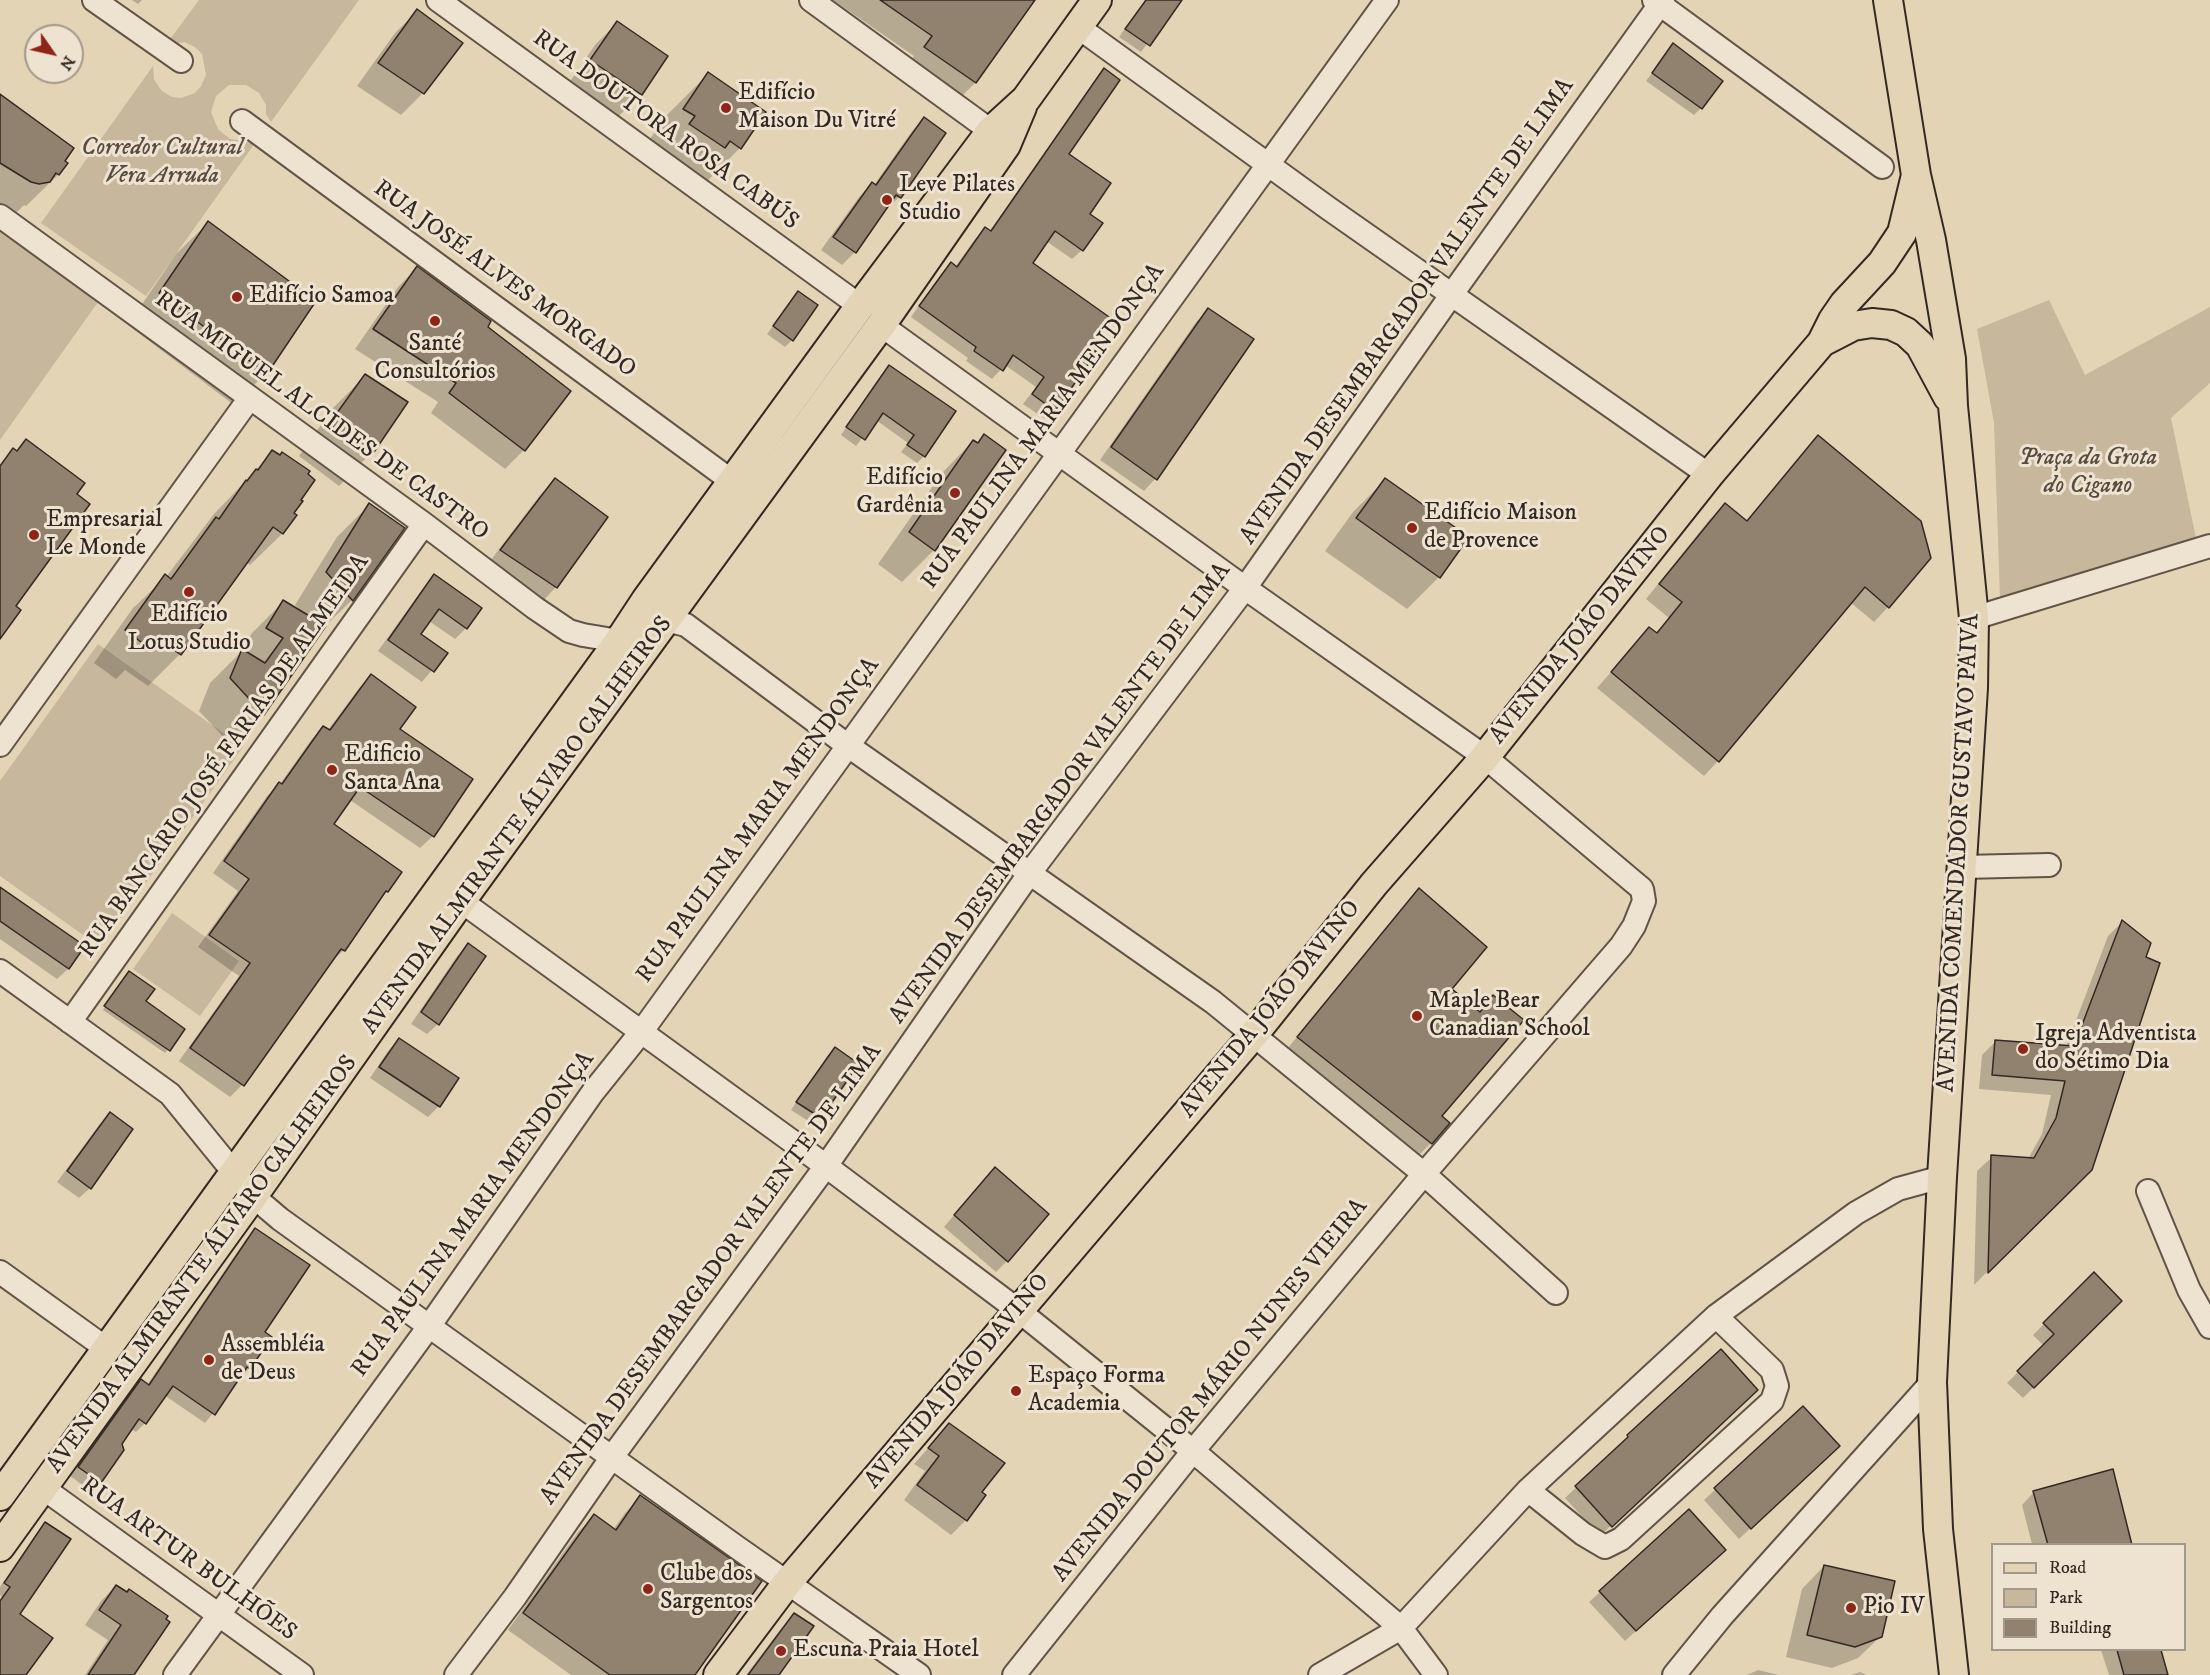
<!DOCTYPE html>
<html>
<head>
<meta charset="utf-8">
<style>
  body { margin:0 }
  #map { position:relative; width:2210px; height:1675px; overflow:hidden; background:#e4d4b6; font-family:"IM FELL DW Pica",serif }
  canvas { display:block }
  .legend { position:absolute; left:1991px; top:1543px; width:195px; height:108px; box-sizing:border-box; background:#ede3d0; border:2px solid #a3998a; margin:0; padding:8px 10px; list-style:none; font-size:18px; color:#342922 }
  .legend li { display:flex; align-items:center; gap:12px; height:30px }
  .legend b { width:30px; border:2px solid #a3998a }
  .north { position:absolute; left:24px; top:24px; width:60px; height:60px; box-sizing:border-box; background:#ede3d0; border:2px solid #a3998a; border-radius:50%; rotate:124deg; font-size:16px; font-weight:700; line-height:24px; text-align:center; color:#342922 }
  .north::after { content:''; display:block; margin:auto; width:21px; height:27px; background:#8f2418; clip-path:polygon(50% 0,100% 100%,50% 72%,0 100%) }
</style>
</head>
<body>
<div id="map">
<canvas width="2210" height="1675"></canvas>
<ul class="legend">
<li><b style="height:8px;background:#e4d4b6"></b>Road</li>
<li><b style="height:16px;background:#c6b79d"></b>Park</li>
<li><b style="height:16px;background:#90826f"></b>Building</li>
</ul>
<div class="north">N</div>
</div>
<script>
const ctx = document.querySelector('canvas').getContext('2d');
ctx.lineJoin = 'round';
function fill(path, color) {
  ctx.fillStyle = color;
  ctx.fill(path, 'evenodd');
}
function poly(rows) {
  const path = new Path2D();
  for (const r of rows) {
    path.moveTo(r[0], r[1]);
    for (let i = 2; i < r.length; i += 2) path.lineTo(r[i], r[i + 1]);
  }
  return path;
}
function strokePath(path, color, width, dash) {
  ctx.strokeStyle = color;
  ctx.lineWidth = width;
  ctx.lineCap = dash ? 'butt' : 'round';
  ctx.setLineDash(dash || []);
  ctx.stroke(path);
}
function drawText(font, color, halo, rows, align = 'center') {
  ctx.font = font + ' "IM FELL DW Pica",serif';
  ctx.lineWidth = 6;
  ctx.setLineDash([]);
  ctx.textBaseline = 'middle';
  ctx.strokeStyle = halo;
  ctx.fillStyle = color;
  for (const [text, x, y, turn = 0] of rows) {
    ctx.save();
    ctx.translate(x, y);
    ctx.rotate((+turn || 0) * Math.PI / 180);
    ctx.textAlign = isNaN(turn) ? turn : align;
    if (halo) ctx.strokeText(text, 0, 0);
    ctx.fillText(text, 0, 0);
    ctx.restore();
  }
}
const green = poly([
  [199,0,359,0,271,122,266,114,266,105,259,93,246,85,229,85,216,96,211,112,218,129,230,139,255,143,146,296,41,223,153,66,154,80,162,91,172,97,181,98,195,93,201,86,206,75,202,54,195,47,184,42,165,46],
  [0,232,98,302,0,440],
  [2049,300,2085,375,2210,307,2210,383,2171,418,2196,538,2000,597,1994,423,1977,329],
  [98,644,243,747,100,947,0,876,0,781],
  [172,913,239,961,200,1016,133,969]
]);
const shadow = poly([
  [132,0,142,0,138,4],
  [833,0,1033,0,975,83,956,102,906,67,914,56],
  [1145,0,1180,0,1141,52,1119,37],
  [417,11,460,43,423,93,401,115,357,86,395,33],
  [617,23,666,56,641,94,619,116,569,83,595,45],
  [1673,45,1701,108,1694,115,1646,81],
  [1104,70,1067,154,1088,214,1082,250,1072,259,1046,241,1031,263,1089,349,1054,410,1045,419,1023,404,1036,387,1005,365,992,379,966,361,968,358,911,317,941,274,951,264,955,267,975,239,985,229,989,232,1095,80],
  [708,74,740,148,697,191,687,184,681,190,648,167,653,160,641,152,665,117],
  [0,95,66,163,58,175,26,206,24,205,16,213,6,215,0,213],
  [924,119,899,197,887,209,885,208,855,252,842,265,821,250,859,197,872,184,874,185,912,131],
  [208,223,314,301,266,373,234,405,128,325,176,254],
  [417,268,524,450,505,469,431,413,438,402,355,349,398,287],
  [798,293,792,340,785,347,767,334],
  [1208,310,1252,340,1155,479,1144,491,1100,460,1196,322],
  [890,367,924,456,917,463,901,452,908,443,876,420,856,446,841,435,883,374],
  [365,376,370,454,339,486,299,456,333,408],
  [984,436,934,550,902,582,878,564,942,473,973,441,976,444],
  [1818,437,1888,607,1874,622,1850,602,1718,761,1704,776,1597,688,1649,629,1655,634,1669,618,1646,599,1710,519,1725,505,1746,522,1804,452],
  [273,452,292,514,294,515,282,534,250,565,246,562,180,654,148,686,125,670,116,679,94,663,133,608,166,577,214,514],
  [555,480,556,587,542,602,487,565,540,495],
  [1385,480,1467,538,1439,577,1407,609,1325,551,1353,512],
  [369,505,403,528,352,600,320,631,262,714,231,745,199,711,210,683,238,655,252,633,284,601,301,611,295,605,337,537],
  [435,576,480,608,466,628,455,639,429,621,419,635,445,654,422,682,378,651,424,587],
  [371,676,397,729,433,836,420,848,350,800,332,825,400,873,344,950,331,962,242,1085,230,1097,179,1061,239,976,198,947,238,891,213,873,267,796,280,784,311,740,323,727,328,730,359,688],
  [0,889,83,947,68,969,57,979,0,939],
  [1419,890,1450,990,1479,1012,1493,997,1440,1116,1431,1143,1420,1154,1287,1049],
  [2122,922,2144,958,2090,1169,1974,1285,1977,1171,1992,1157,2028,1159,2042,1134,2051,1095,1979,1089,1982,1055,1996,1041,2066,1047,2108,936],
  [468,945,438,1024,427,1034,411,1024,457,956],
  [126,976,144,1002,183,1029,165,1053,103,1010],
  [399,1040,439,1106,428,1117,370,1078,388,1051],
  [835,1048,820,1117,813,1124,791,1110,828,1055],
  [110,1114,90,1188,79,1198,57,1182,99,1125],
  [984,1180,1007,1261,996,1272,944,1227],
  [255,1230,249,1368,205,1423,164,1395,145,1423,136,1432,131,1429,100,1482,91,1491,70,1476,133,1390,141,1381,147,1385,246,1239],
  [2094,1274,2120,1301,2023,1398,2007,1383,2044,1346,2033,1335],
  [1721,1351,1745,1400,1600,1536,1565,1498],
  [1803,1408,1827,1457,1739,1539,1704,1500],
  [949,1425,966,1520,951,1535,904,1500,925,1471,914,1464],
  [2034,1492,2132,1544,2032,1544,2022,1505],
  [641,1497,692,1675,571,1675,508,1630,578,1532,594,1516,613,1530,625,1513],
  [46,1524,17,1615,25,1675,0,1675,0,1600,2,1597,0,1595,0,1587,36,1534],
  [1713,1560,1625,1641,1589,1602,1600,1592],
  [1824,1566,1881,1636,1858,1658,1832,1668,1786,1657,1802,1589],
  [116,1586,132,1675,85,1675,108,1640,85,1625,101,1601],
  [795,1615,777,1675,746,1675,780,1630],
  [2101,1650,2161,1650,2167,1675,2109,1675],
  [1758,1670,1779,1675,1747,1675],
  [1860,1672,1867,1675,1851,1675]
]);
const building = poly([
  [880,0,1035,0,976,83,924,47,932,36,880,0],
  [1146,0,1182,0,1150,46,1125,29,1146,0],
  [417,9,463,43,424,94,378,63,417,9],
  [617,21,668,56,642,95,590,60,617,21],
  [1673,43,1723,81,1702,109,1652,73,1673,43],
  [1104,68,1120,80,1069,154,1111,183,1090,214,1103,223,1083,251,1055,231,1033,263,1112,319,1091,349,1097,352,1055,411,1032,394,1044,377,1013,355,1003,371,974,351,976,347,919,306,951,262,957,267,985,227,991,231,1104,68],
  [708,72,766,112,741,149,730,141,725,148,689,124,695,116,683,109,708,72],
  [0,94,74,148,65,161,68,163,59,175,56,173,50,182,39,184,31,182,0,163,0,94],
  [924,117,946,133,901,198,896,195,856,253,833,237,872,182,876,185,924,117],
  [208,221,316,301,267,374,159,293,208,221],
  [417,266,491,321,488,327,571,391,525,451,449,393,456,383,373,329,417,266],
  [798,291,818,305,793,341,773,326,798,291],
  [1208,308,1254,339,1157,480,1111,447,1208,308],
  [889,365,956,411,925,457,907,445,914,435,883,413,865,440,846,427,889,365],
  [365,374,408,402,372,455,329,424,365,374],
  [984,434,1006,450,935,551,909,532,973,440,978,443,984,434],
  [1818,435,1921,521,1931,558,1889,608,1865,587,1719,762,1611,672,1649,627,1657,633,1682,602,1659,584,1725,503,1747,521,1818,435],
  [26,439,85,483,77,494,90,504,16,606,21,610,0,639,0,466,13,448,17,451,26,439],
  [272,450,280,455,282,452,310,471,308,474,315,480,301,500,303,501,294,513,297,515,283,534,273,527,181,655,156,637,149,648,125,630,165,574,171,579,216,517,219,519,246,480,247,481,256,469,258,470,272,450],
  [555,478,608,517,557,588,500,550,555,478],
  [1385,478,1469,537,1440,578,1356,518,1385,478],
  [369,503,405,528,353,601,326,572,369,503],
  [434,574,482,608,467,629,439,609,421,634,448,653,434,672,388,640,434,574],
  [283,600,326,626,264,715,230,678,242,649,265,663,283,638,266,628,283,600],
  [371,674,416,707,400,729,473,779,434,837,360,787,334,824,402,872,388,892,386,891,345,951,341,949,244,1086,190,1048,250,963,209,935,249,879,224,861,279,782,282,784,323,726,330,730,371,674],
  [0,887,85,946,69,969,0,921,0,887],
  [1419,888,1487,947,1452,989,1480,1012,1493,995,1524,1020,1442,1116,1450,1123,1432,1144,1297,1037,1419,888],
  [2122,920,2151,943,2146,957,2160,963,2092,1170,1988,1273,1991,1155,2034,1158,2056,1118,2065,1081,1992,1075,1995,1040,2074,1046,2122,920],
  [468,943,486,956,439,1025,421,1012,468,943],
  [129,971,155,989,146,1001,185,1029,170,1051,104,1006,129,971],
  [399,1038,459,1078,440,1107,379,1067,399,1038],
  [835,1047,859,1064,821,1118,796,1102,835,1047],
  [110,1112,133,1129,91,1189,67,1171,110,1112],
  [995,1167,1049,1214,1008,1262,954,1215,995,1167],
  [255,1228,310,1265,265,1332,272,1337,250,1369,247,1367,215,1415,173,1386,146,1424,139,1419,122,1444,124,1450,101,1483,78,1467,141,1379,149,1385,255,1228],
  [2094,1272,2122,1301,2034,1388,2017,1371,2054,1334,2043,1323,2094,1272],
  [1721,1349,1758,1390,1612,1527,1575,1486,1628,1437,1627,1435,1721,1349],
  [1803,1406,1840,1446,1751,1529,1714,1488,1803,1406],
  [949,1423,1005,1463,982,1492,986,1495,967,1521,917,1485,939,1456,928,1448,949,1423],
  [2113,1469,2132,1545,2048,1545,2033,1491,2113,1469],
  [640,1495,762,1581,695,1675,610,1675,523,1613,594,1514,616,1530,640,1495],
  [1689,1509,1726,1550,1636,1631,1599,1591,1689,1509],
  [45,1522,71,1539,20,1614,53,1638,26,1675,0,1675,0,1601,10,1587,4,1583,45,1522],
  [1824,1565,1895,1581,1882,1637,1855,1647,1807,1635,1824,1565],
  [116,1585,127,1592,129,1589,168,1616,166,1619,170,1622,134,1675,88,1675,121,1625,99,1610,116,1585],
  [794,1613,814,1626,779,1675,748,1675,794,1613],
  [2117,1650,2161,1650,2168,1675,2124,1675,2117,1650]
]);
const minor = poly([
  [94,0,181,61],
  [438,0,860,306],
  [811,0,991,131],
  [1654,0,1882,167],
  [1078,27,1328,208,1709,475],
  [242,121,733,482],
  [0,216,424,524,535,608,569,631,583,635,619,641,666,620,686,625,847,745,1213,1002,1424,1174,1556,1293],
  [881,325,1245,588,1485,757,1642,889,1644,901,1634,926,1621,946,1424,1174,1193,1451,1014,1675],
  [1974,618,2210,546],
  [0,745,249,399],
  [1963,867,2049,865],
  [461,901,826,1166,1019,1311,1193,1451,1401,1628,1436,1675],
  [0,971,170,1094,253,1196,280,1219,735,1546,919,1675],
  [70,1022,424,524],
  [2148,1191,2189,1290,2210,1327],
  [0,1272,107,1349],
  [43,1488,302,1675],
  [1528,1490,1583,1534,1605,1547,1621,1539,1772,1401,1777,1386,1772,1370,1716,1316],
  [175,1675,430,1325,593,1092,642,1031,1387,0],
  [456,1675,515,1597,612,1457,826,1166,1029,874,1245,588,1452,294,1663,0],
  [1320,1675,1401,1628,1528,1490,1716,1316,1856,1213,1898,1189,1942,1177],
  [1674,1675,1722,1616,1932,1382]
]);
const major = poly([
  [1888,0,1916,175,1931,240,1951,359,1953,406,1974,618,1973,688,1942,1177,1932,1382,1938,1529,1954,1675],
  [1822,342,1853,326,1872,323,1891,325,1906,332,1920,345,1948,397],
  [0,1496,619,641,646,600,860,306,991,131,1026,99,1097,0],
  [0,1547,253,1196,461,901,881,325,1006,145,1022,107],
  [718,1675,787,1583,1254,1034,1374,884,1485,757,1709,475,1822,342,1833,320,1844,304,1882,263,1902,233,1916,175]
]);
const markers = [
  [726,108,6,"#8f2418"],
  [887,200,6,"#8f2418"],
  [237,297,6,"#8f2418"],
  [435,321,6,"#8f2418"],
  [955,493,6,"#8f2418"],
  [1412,528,6,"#8f2418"],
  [34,535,6,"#8f2418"],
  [189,592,6,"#8f2418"],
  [332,770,6,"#8f2418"],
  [1417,1016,6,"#8f2418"],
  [2023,1049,6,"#8f2418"],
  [209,1360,6,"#8f2418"],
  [1016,1391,6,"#8f2418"],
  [648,1589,6,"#8f2418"],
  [1851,1608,6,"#8f2418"],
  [781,1651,6,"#8f2418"]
];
const poiNames = [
  ["Edifício",738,94],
  ["Maison Du Vitré",738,122],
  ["Leve Pilates",899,186],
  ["Studio",899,214],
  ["Edifício Samoa",249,297],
  ["Santé",435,345,"center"],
  ["Consultórios",435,373,"center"],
  ["Edifício",943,479,"right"],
  ["Gardênia",943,507,"right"],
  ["Edifício Maison",1424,514],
  ["de Provence",1424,542],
  ["Empresarial",46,521],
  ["Le Monde",46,549],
  ["Edifício",189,616,"center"],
  ["Lotus Studio",189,644,"center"],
  ["Edificio",344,756],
  ["Santa Ana",344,784],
  ["Maple Bear",1429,1002],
  ["Canadian School",1429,1030],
  ["Igreja Adventista",2035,1035],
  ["do Sétimo Dia",2035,1063],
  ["Assembléia",221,1346],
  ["de Deus",221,1374],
  ["Espaço Forma",1028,1377],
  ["Academia",1028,1405],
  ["Clube dos",660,1575],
  ["Sargentos",660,1603],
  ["Pio IV",1863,1608],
  ["Escuna Praia Hotel",793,1651]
];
const streetNames = [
  ["RUA DOUTORA ROSA CABÚS",665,131,36],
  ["RUA JOSÉ ALVES MORGADO",504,280,36],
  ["AVENIDA DESEMBARGADOR VALENTE DE LIMA",1408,312,-55],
  ["RUA MIGUEL ALCIDES DE CASTRO",321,417,36],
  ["RUA PAULINA MARIA MENDONÇA",1044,427,-54],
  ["AVENIDA JOÃO DAVINO",1581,636,-51],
  ["RUA BANCÁRIO JOSÉ FARIAS DE ALMEIDA",225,757,-55],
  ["AVENIDA DESEMBARGADOR VALENTE DE LIMA",1061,794,-54],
  ["RUA PAULINA MARIA MENDONÇA",759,821,-54],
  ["AVENIDA ALMIRANTE ÁLVARO CALHEIROS",518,826,-54],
  ["AVENIDA COMENDADOR GUSTAVO PAIVA",1960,853,-87],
  ["AVENIDA JOÃO DAVINO",1271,1010,-51],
  ["RUA PAULINA MARIA MENDONÇA",474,1215,-54],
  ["AVENIDA ALMIRANTE ÁLVARO CALHEIROS",203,1265,-54],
  ["AVENIDA DESEMBARGADOR VALENTE DE LIMA",712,1275,-54],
  ["AVENIDA JOÃO DAVINO",958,1382,-50],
  ["AVENIDA DOUTOR MÁRIO NUNES VIEIRA",1211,1391,-51],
  ["RUA ARTUR BULHÕES",188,1560,36]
];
const parkNames = [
  ["Corredor Cultural",162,149],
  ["Vera Arruda",162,177],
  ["Praça da Grota",2088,459],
  ["do Cigano",2088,487]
];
fill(green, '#c6b79d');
fill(shadow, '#0003');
fill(building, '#90826f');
strokePath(building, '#342922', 1.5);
strokePath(minor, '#605447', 26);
strokePath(major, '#342922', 32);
strokePath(minor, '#ede3d0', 22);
strokePath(major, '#e4d4b6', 28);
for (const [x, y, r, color] of markers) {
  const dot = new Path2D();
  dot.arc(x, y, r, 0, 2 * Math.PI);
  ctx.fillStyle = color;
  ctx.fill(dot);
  strokePath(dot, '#ede3d0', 2);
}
drawText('24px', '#342922', '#ede3d0', poiNames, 'left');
drawText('24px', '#342922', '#ede3d0', streetNames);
drawText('italic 24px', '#584c41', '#ede3d0', parkNames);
</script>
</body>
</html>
